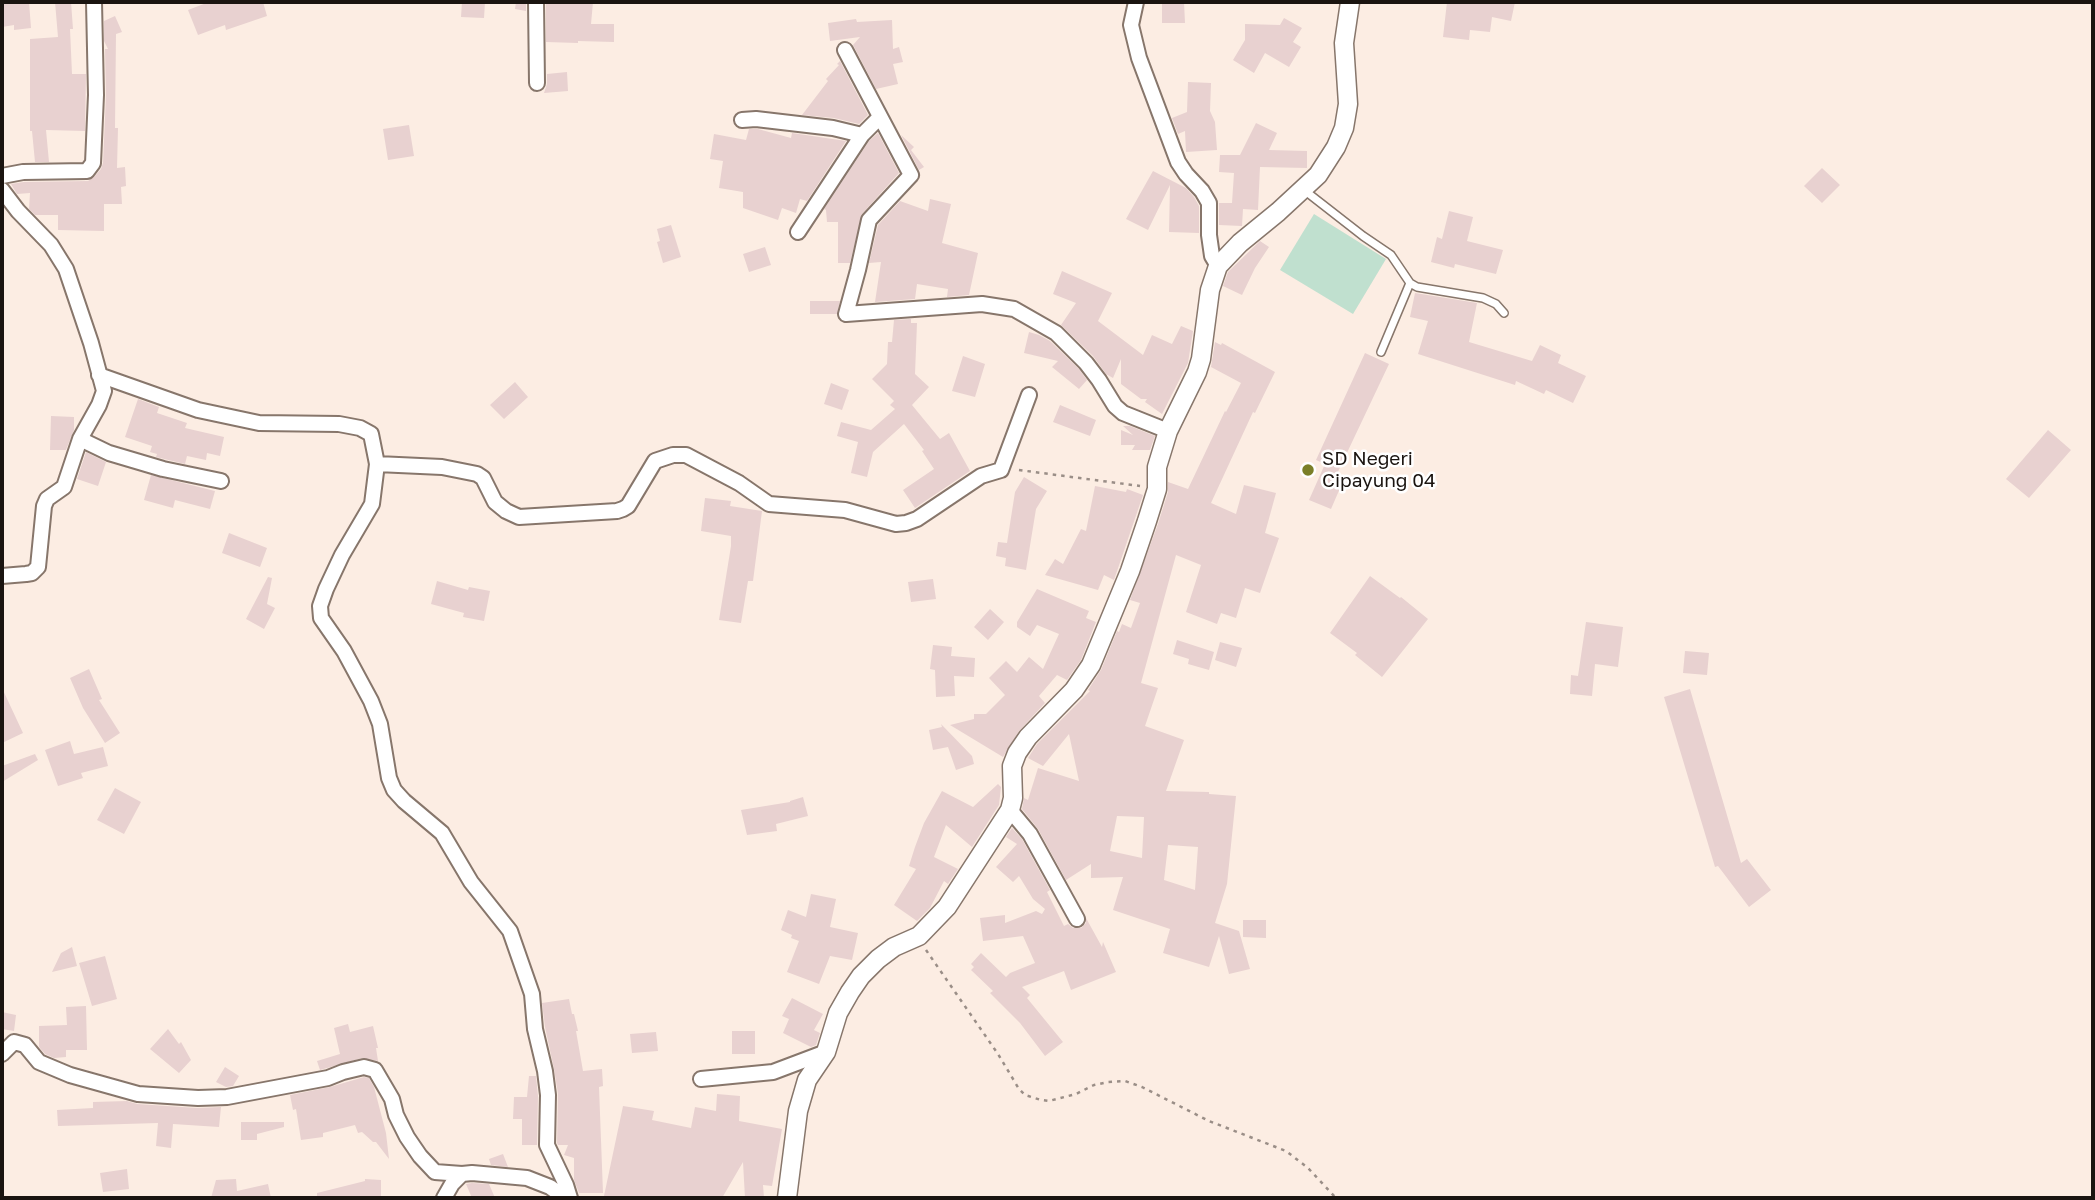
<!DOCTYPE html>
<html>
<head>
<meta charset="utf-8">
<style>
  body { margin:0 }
  #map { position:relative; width:2095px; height:1200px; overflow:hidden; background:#fcede3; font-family:"Golos Text",sans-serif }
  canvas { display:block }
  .frame { position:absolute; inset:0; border:4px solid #1a1410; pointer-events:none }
</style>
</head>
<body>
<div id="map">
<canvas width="2095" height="1200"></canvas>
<div class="frame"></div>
</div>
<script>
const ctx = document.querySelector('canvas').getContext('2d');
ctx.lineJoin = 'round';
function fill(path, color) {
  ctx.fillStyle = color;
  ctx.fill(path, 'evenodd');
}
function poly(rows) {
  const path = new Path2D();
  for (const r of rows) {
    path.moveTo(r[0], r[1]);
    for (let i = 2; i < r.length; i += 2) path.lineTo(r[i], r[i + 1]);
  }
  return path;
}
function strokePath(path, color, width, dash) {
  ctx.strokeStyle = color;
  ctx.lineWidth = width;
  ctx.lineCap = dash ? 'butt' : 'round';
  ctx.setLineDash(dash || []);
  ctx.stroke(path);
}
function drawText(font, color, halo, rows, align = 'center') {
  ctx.font = font + ' "Golos Text",sans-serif';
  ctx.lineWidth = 5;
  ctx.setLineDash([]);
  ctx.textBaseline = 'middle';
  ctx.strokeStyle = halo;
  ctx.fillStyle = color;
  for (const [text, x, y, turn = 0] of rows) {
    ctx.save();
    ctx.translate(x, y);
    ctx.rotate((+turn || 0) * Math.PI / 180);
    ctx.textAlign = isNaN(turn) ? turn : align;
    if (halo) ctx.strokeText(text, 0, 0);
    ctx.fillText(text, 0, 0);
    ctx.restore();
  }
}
const green = poly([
  [1314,214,1386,259,1353,314,1280,270]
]);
const building = poly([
  [2,2,29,2,31,28,14,30,14,25,2,27],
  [55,2,71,2,73,29,70,29,72,74,86,74,85,131,46,130,49,162,35,162,32,131,30,131,30,39,58,37],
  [209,2,263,2,267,16,226,30,225,25,198,35,188,10],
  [462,2,485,2,484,18,461,17],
  [516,2,526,2,526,11,515,9],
  [546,2,593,2,591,24,614,24,614,42,578,41,578,43,546,42],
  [1162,2,1184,2,1185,23,1162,23],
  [1447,2,1515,2,1511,21,1492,17,1490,32,1470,30,1469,40,1443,37],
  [115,16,122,32,116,34,115,128,118,128,117,168,125,167,126,186,121,187,122,204,104,204,104,231,58,230,58,215,35,215,29,209,30,193,17,194,11,184,24,182,88,181,94,177,101,169,103,163,106,95,105,49,108,49,104,41,104,21],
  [1284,18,1302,28,1293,42,1301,47,1289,67,1265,53,1254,73,1233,60,1245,40,1245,24,1280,25],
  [856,19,857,22,892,20,893,49,899,47,903,62,893,64,898,84,876,89,853,45,860,37,830,41,828,23],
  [840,61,868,115,859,124,834,118,802,115,828,81,826,79,839,65,837,64],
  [567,72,568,91,544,93,547,84,547,74],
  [1188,82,1211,83,1210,111,1215,122,1217,150,1186,152,1185,131,1178,134,1172,118,1187,112],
  [1256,123,1277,133,1269,150,1307,151,1307,168,1260,167,1258,210,1243,209,1242,226,1219,225,1219,203,1232,203,1234,173,1219,172,1220,155,1240,155],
  [409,125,414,156,388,160,383,129],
  [749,129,758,129,791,138,792,133,846,141,807,201,800,199,796,213,782,208,778,220,743,208,743,192,719,188,723,161,710,159,714,134,746,140],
  [878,133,899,173,862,214,850,263,838,263,838,222,827,222,826,210,824,209,869,141],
  [901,135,914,147,911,150,924,167,919,170],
  [1822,168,1840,185,1822,203,1804,186],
  [1153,171,1186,188,1194,197,1199,206,1199,233,1169,232,1170,185,1148,230,1126,219],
  [930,199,951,204,942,243,978,253,969,295,947,297,948,289,917,284,915,299,875,302,881,262,869,263,878,225,900,201,928,211],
  [1449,211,1473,217,1467,241,1503,250,1496,274,1455,264,1454,268,1431,262,1437,237,1442,239],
  [671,225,681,257,663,263,657,242,660,241,657,229],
  [1260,241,1269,247,1255,268,1242,295,1223,286,1228,272],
  [765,247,771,265,749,272,743,254],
  [1062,271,1112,293,1098,321,1143,355,1152,335,1172,344,1181,326,1193,331,1188,363,1162,414,1145,402,1147,399,1141,399,1121,384,1121,359,1113,378,1106,374,1093,356,1061,325,1076,303,1053,294],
  [1415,293,1477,303,1469,342,1532,361,1540,345,1561,355,1558,363,1586,376,1573,403,1546,390,1544,394,1516,381,1515,385,1418,354,1428,321,1410,317],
  [810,301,840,301,837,314,810,314],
  [911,319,911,323,917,323,915,374,929,387,912,405,940,439,949,433,970,471,915,508,903,490,934,469,922,451,924,450,904,424,873,452,867,477,851,473,858,442,837,436,841,422,871,430,895,409,890,405,894,401,872,379,887,364,888,342,892,342,894,320],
  [1029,332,1039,335,1050,341,1079,369,1087,380,1079,389,1052,367,1058,361,1024,353],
  [1215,342,1221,345,1222,343,1275,372,1255,413,1253,412,1211,503,1236,514,1244,485,1276,493,1265,533,1279,538,1260,593,1245,588,1236,618,1221,613,1217,624,1186,612,1201,565,1176,555,1141,683,1158,688,1145,726,1184,740,1166,791,1209,792,1209,794,1236,796,1227,884,1215,923,1239,931,1250,969,1229,974,1219,936,1209,967,1163,953,1170,929,1113,910,1123,877,1091,878,1091,864,1066,880,1038,829,1022,809,1024,798,1028,800,1038,768,1079,781,1069,734,1043,766,1028,758,1037,744,1090,691,1088,690,1101,670,1117,631,1119,632,1122,624,1131,628,1140,603,1130,600,1158,524,1168,492,1168,482,1188,489,1225,411,1226,412,1241,383,1211,367],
  [1117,816,1144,817,1142,858,1110,851],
  [1168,845,1198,847,1195,890,1164,880],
  [1365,353,1389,364,1336,476,1344,479,1331,509,1309,500,1325,464,1316,460],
  [963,356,985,364,975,397,952,391],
  [515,382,528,397,504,419,490,405],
  [831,383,849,390,842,410,824,404],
  [138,399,159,407,157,413,187,423,185,428,224,437,220,456,207,453,206,460,187,456,185,464,156,457,157,454,150,452,152,446,125,437],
  [1060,405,1096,420,1090,436,1053,422],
  [51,416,74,417,74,430,66,450,50,450],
  [1123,426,1130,426,1155,436,1150,450,1132,450,1135,445,1121,445,1121,430,1133,435],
  [2048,430,2071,450,2029,498,2006,479],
  [86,452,106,462,98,486,77,479],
  [151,475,215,491,210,509,175,500,173,508,144,500],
  [1024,477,1047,491,1036,509,1026,570,1005,566,1006,558,996,556,998,542,1007,543,1015,492],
  [1095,486,1126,492,1127,489,1143,495,1114,580,1104,575,1098,590,1045,575,1055,559,1063,564,1081,529,1086,531],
  [705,498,731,501,730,506,762,511,753,581,748,581,741,623,719,620,731,546,731,536,701,531],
  [229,533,267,548,260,567,222,553],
  [1370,576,1400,598,1401,597,1428,619,1382,677,1355,655,1357,653,1330,633],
  [268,577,272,578,267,604,275,608,264,629,246,619],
  [933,579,936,599,911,602,908,582],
  [437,581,468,590,469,587,490,591,484,621,463,617,464,613,431,604],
  [1037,589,1089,611,1086,618,1096,622,1081,660,1067,680,1057,675,1039,696,1045,703,1019,731,1003,757,950,725,974,719,974,714,986,714,1005,695,989,678,1006,661,1017,672,1029,657,1043,669,1059,634,1037,625,1030,636,1017,627,1017,622],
  [990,609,1004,622,988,640,974,627],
  [1586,622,1623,627,1618,667,1595,664,1592,696,1570,694,1571,675,1578,676],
  [1177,640,1214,652,1209,670,1188,664,1189,659,1173,654],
  [1220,642,1242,648,1236,667,1215,660],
  [933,645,952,647,951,656,975,658,974,677,954,676,955,696,936,697,935,670,930,669],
  [1685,651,1709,653,1707,675,1683,673],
  [89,669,102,699,99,700,120,733,105,743,83,708,70,678],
  [2,688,23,733,2,743],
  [1690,689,1741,863,1747,859,1771,890,1749,907,1718,866,1715,867,1664,697],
  [941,724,972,756,974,764,956,770,948,747,933,750,929,730,942,727],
  [70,741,74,754,103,747,108,766,81,773,83,778,58,786,45,750],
  [35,754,38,760,2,782,2,766],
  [998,784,1001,787,999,805,972,847,946,825,934,857,958,869,948,884,944,881,930,908,917,921,894,905,916,869,909,866,915,847,924,823,942,791,973,807],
  [115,788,141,802,124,834,97,820],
  [803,797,808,816,776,824,777,831,747,835,741,810,790,802,790,801],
  [1012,828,1022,839,1050,890,1047,892,1064,926,1068,924,1073,928,1081,928,1086,923,1086,918,1102,947,1103,942,1116,972,1071,990,1064,971,1022,987,1030,995,1027,998,1063,1042,1045,1056,1020,1023,990,993,993,991,971,970,974,967,971,964,981,953,1006,977,1010,973,1035,963,1023,936,983,941,980,918,1005,915,1005,923,1036,911,1042,914,1045,909,1033,899,1019,876,1013,882,996,867,1017,844,1006,837],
  [811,894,836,899,830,927,858,933,852,960,830,956,819,984,787,972,799,941,791,938,792,935,781,930,788,910,806,917],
  [1243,920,1266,920,1266,938,1243,937],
  [72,947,77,966,52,972,61,953],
  [105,956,117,999,92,1006,79,963],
  [792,998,823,1014,814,1030,820,1033,816,1045,811,1047,783,1033,789,1019,782,1016],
  [569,999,572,1014,574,1014,578,1031,576,1031,583,1071,602,1069,603,1086,599,1087,603,1193,579,1193,574,1180,574,1158,564,1155,568,1145,558,1145,557,1143,558,1094,554,1069,545,1027,542,1003],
  [86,1006,87,1050,66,1050,66,1057,54,1058,45,1054,39,1047,39,1026,67,1025,66,1007],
  [2,1012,16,1015,14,1031,2,1029],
  [348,1024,350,1032,373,1026,378,1048,376,1048,378,1061,362,1058,320,1070,317,1061,340,1054,334,1028],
  [168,1029,179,1044,181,1042,191,1060,179,1073,150,1049],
  [732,1031,755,1031,755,1054,732,1054],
  [656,1032,658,1051,632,1053,630,1034],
  [225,1067,239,1076,233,1086,226,1087,216,1082],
  [529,1076,536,1076,538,1096,537,1145,522,1145,522,1119,513,1119,514,1097,527,1097],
  [364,1077,369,1078,374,1087,386,1133,389,1159,376,1142,373,1142,362,1132,358,1133,355,1125,323,1133,323,1137,301,1140,296,1109,293,1110,290,1095,330,1087],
  [717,1094,740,1096,739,1121,782,1129,772,1186,763,1185,764,1198,745,1198,743,1162,722,1198,604,1196,623,1106,654,1111,652,1120,691,1128,695,1107,716,1111],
  [127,1101,137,1104,197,1108,221,1107,219,1127,173,1124,171,1148,156,1146,158,1123,58,1126,57,1110,93,1108,93,1102],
  [241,1122,284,1122,284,1127,257,1134,257,1140,241,1140],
  [503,1154,508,1167,491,1165,489,1159],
  [127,1169,129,1189,103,1192,100,1173],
  [236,1179,237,1191,268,1184,271,1198,211,1198,216,1180],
  [365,1179,381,1180,381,1198,317,1198,317,1193,365,1181],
  [472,1183,489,1184,495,1198,472,1198,466,1184]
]);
const path = poly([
  [1019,470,1140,486],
  [926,950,998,1054,1019,1089,1025,1095,1041,1100,1049,1101,1076,1094,1094,1085,1108,1082,1125,1081,1142,1087,1209,1121,1286,1151,1308,1168,1336,1198]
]);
const service = poly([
  [1304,190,1363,236,1391,255,1410,283,1417,287,1483,298,1496,304,1504,313],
  [1381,352,1410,283]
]);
const minor = poly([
  [536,2,537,83],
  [1136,2,1131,25,1139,58,1178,162,1186,174,1202,191,1209,203,1209,235,1212,256,1218,266],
  [845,50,911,175,869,220,858,270,846,314,982,304,1014,309,1056,333,1086,363,1099,380,1115,406,1123,413,1168,431],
  [742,120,756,119,833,128,862,135],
  [2,176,23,172,87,171,93,163,96,95,94,2],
  [2,190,18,211,51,245,66,269,91,343,104,391,99,405,80,439,64,487,47,499,44,506,38,567,32,573,26,574,2,576],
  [798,232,862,135,880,117],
  [99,375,198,410,259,423,339,424,360,428,371,434,377,464,442,467,477,474,483,478,495,502,506,511,519,517,617,511,623,509,628,506,655,461,673,455,686,455,739,483,769,504,845,510,896,524,906,523,917,519,981,476,1001,470,1029,395],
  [80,439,109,453,163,469,221,481],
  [377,464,372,504,342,555,326,589,320,606,321,618,344,651,371,701,380,724,389,778,394,790,404,801,442,833,471,882,510,931,532,994,535,1029,545,1071,548,1095,547,1145,566,1185,570,1198],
  [1010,810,1030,834,1077,919],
  [2,1054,14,1042,25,1045,39,1062,70,1075,138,1094,198,1098,227,1097,328,1078,343,1072,364,1067,375,1070,392,1099,396,1115,407,1137,420,1156,435,1172,462,1174],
  [701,1079,773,1072,826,1052],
  [444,1198,452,1184,462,1174,472,1173,527,1178,550,1187,565,1198]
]);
const tertiary = poly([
  [787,1198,798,1111,807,1080,826,1052,838,1013,850,992,861,976,878,959,894,947,919,936,947,907,1010,810,1013,798,1012,766,1017,753,1028,737,1074,690,1091,665,1130,571,1147,521,1157,489,1157,467,1168,431,1197,372,1201,359,1210,290,1218,266,1240,243,1278,212,1318,175,1336,147,1344,128,1348,104,1344,43,1350,2]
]);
const markers = [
  [1308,470,7,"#7a7f28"]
];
const poiNames = [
  ["SD Negeri",1322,459],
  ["Cipayung 04",1322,481]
];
fill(green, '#c0e0cf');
fill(building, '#e8d1d0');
strokePath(service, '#87766b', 10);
strokePath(minor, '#87766b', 18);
strokePath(tertiary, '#87766b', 21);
strokePath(path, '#9a8e87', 2.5, [3.5, 5]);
strokePath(service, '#fff', 7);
strokePath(minor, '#fff', 14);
strokePath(tertiary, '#fff', 18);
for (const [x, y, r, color] of markers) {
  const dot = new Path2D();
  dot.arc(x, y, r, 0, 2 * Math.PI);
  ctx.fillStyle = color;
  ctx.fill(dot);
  strokePath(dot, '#fff', 2.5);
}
drawText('19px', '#1a1410', '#fff', poiNames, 'left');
</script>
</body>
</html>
